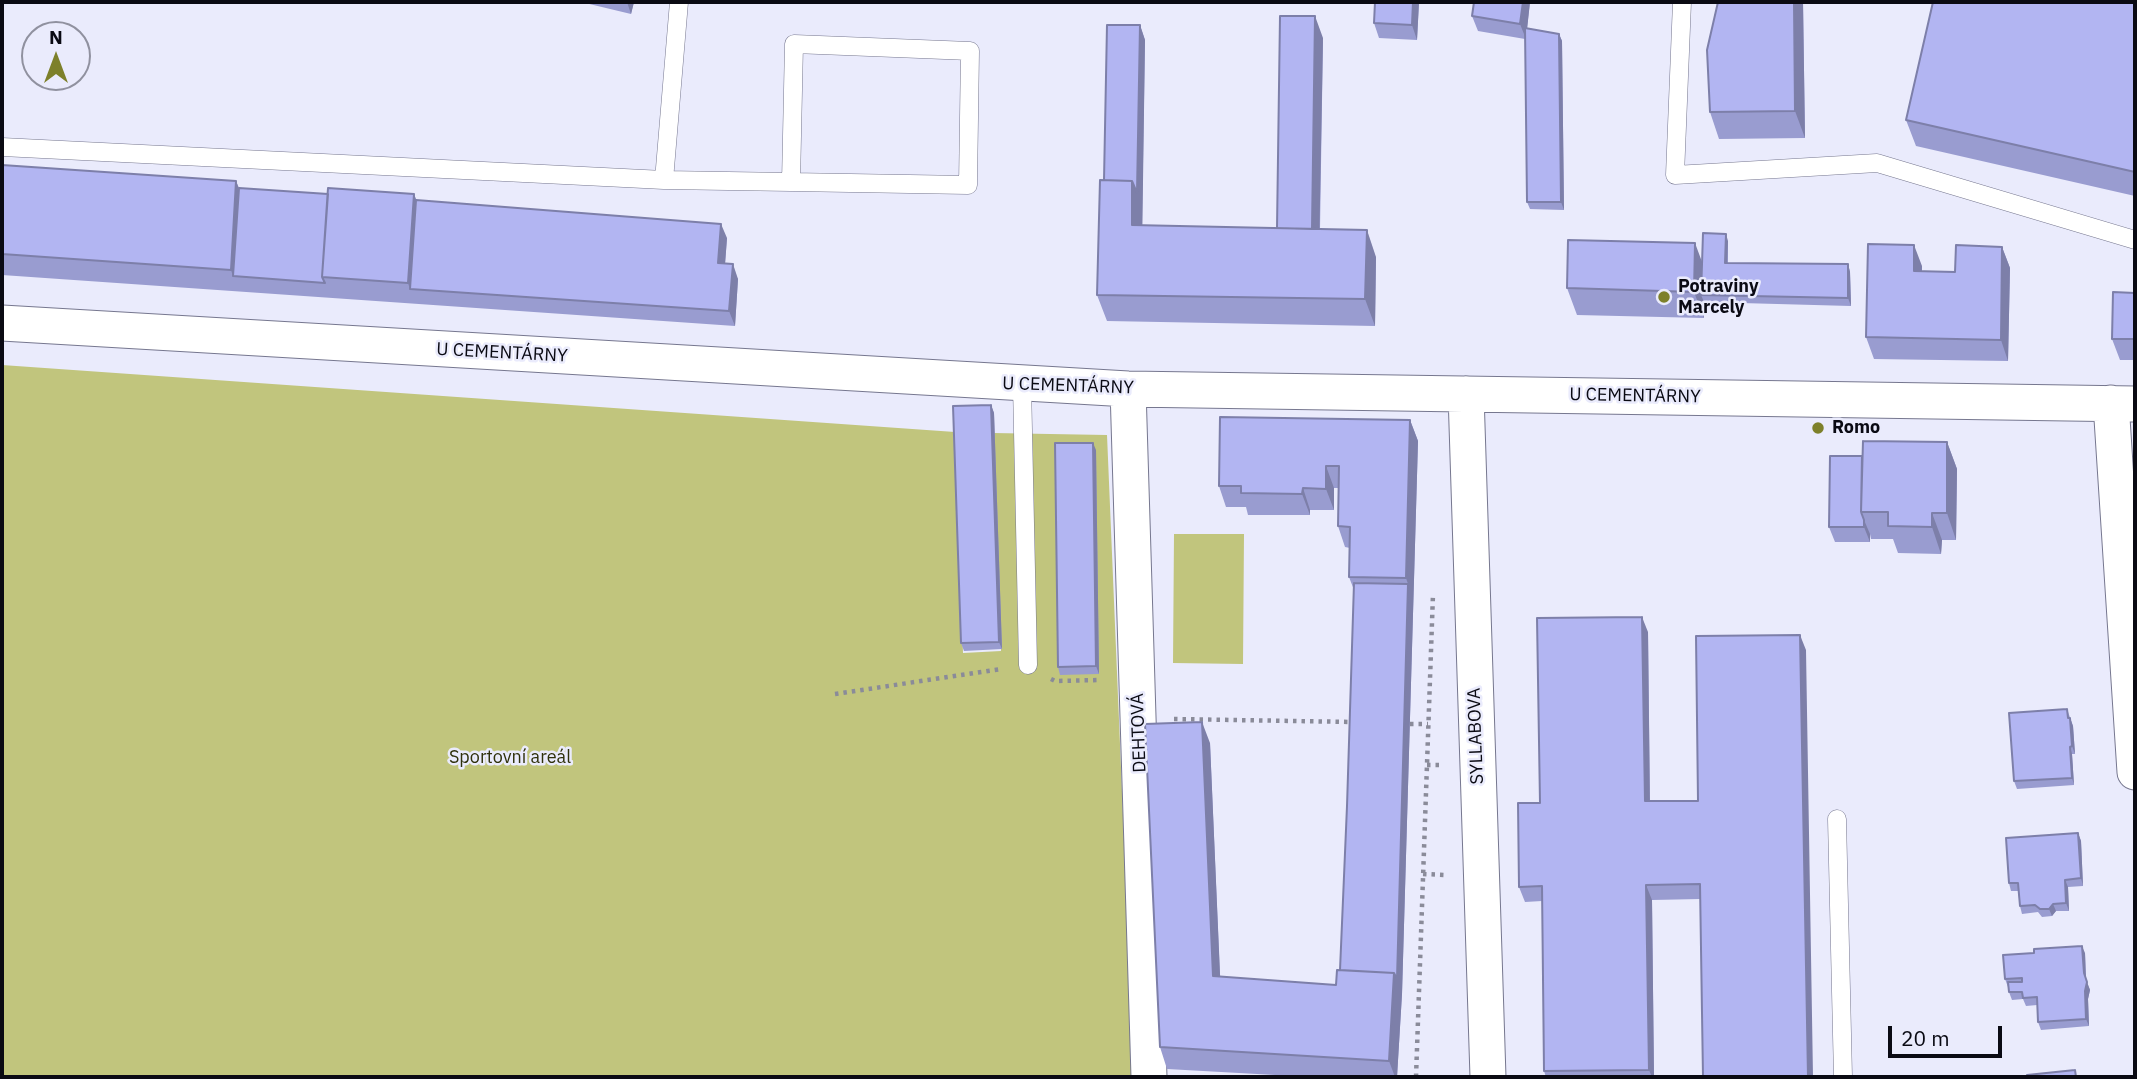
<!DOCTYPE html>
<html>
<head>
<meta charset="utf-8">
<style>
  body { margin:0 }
  #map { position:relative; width:2137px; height:1079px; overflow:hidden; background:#eaebfc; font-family:"IBM Plex Sans",sans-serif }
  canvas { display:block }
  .frame { position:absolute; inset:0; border:4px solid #0a0a13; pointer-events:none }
  .north { position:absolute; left:21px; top:21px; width:70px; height:70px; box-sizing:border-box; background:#eaebfc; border:2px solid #90919f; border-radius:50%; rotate:0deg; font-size:19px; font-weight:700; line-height:28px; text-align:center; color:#0a0a13 }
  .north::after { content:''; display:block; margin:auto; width:24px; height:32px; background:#7d802a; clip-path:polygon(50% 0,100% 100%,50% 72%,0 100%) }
  .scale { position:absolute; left:1888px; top:1026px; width:114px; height:32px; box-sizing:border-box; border:4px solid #0a0a13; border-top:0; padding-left:9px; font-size:21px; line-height:24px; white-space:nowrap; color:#0a0a13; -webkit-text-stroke:5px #eaebfc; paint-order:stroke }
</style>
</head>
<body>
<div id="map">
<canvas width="2137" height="1079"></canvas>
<div class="frame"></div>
<div class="north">N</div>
<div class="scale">20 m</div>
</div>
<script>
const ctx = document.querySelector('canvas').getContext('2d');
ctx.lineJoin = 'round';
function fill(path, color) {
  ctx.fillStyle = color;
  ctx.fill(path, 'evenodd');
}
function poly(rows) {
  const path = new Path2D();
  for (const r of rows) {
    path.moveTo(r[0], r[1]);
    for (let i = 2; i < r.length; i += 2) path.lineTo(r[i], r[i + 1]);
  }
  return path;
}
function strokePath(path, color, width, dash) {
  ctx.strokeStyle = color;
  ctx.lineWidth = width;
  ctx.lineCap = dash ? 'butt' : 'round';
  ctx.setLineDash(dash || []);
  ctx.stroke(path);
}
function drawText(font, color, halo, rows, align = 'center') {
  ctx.font = font + ' "IBM Plex Sans",sans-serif';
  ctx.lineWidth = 5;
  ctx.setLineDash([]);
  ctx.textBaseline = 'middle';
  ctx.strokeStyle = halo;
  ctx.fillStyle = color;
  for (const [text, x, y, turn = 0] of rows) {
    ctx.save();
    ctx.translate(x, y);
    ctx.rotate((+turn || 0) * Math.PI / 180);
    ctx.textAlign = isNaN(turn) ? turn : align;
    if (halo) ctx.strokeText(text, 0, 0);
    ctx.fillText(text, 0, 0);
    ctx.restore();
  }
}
const green = poly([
  [2,365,955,432,963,653,1001,651,993,433,1107,435,1134,1077,2,1077],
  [1174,534,1244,534,1243,664,1173,663]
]);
const path = poly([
  [1051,679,1055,681,1101,680],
  [835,694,1001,669],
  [1174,719,1354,722],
  [1410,724,1428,724],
  [1427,765,1443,765],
  [1423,874,1446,875],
  [1416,1077,1433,594]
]);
const lane = poly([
  [1682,2,1675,175,1877,163,2135,240],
  [2,147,664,180,679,2],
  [664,180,791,182,968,185,970,51,794,44,791,182],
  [1022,384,1028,665],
  [1837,819,1843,1077]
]);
const street = poly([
  [2,323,1128,389,2135,404],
  [1128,389,1149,1077],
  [1466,394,1488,1077],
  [2111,403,2135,772]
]);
const wall = poly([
  [581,2,634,2,631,14],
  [1375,2,1419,2,1417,40,1379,38,1374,23],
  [1474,2,1530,2,1527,28,1559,34,1562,41,1564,210,1530,209,1527,202,1525,39,1478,31,1472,16],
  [1718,2,1803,2,1805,138,1719,139,1710,112],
  [2135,2,2135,196,1916,146,1906,120],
  [1140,25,1145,40,1142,226,1277,228,1323,38,1320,229,1376,257,1375,326,1107,321,1097,295,1104,180],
  [2,165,236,181,239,188,328,194,414,194,416,200,727,238,725,263,738,279,735,326,2,275],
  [1728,241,1728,263,1848,264,1850,272,1851,306,1704,302,1704,318,1577,315,1567,288,1702,262],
  [2002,247,2010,268,2008,361,1874,359,1866,337,1922,266,1922,271,1955,272],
  [2135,293,2135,360,2120,360,2112,339],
  [991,405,994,413,1002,649,964,651,961,643],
  [1410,420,1418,441,1402,994,1397,1077,1311,1077,1167,1069,1160,1047,1210,743,1220,977,1336,985,1340,970,1347,806,1354,590,1349,577,1350,548,1345,547,1338,526,1339,488,1334,488,1334,510,1310,510,1310,515,1248,515,1246,507,1226,507,1219,486],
  [1947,442,1957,469,1956,540,1942,540,1941,554,1898,553,1893,539,1871,539,1870,534,1870,542,1835,542,1829,527,1862,456],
  [1096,450,1099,674,1060,675,1058,667],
  [1648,632,1650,801,1698,801,1806,650,1700,899,1652,900,1654,1077,1546,1077,1544,1071,1542,901,1525,902,1519,887,1540,803],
  [2067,709,2073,726,2075,754,2072,754,2074,785,2017,789,2014,781],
  [2078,833,2081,841,2083,886,2068,887,2069,911,2056,911,2052,916,2042,917,2038,912,2022,914,2020,906,2018,891,2011,891,2009,883],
  [2085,953,2086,980,2090,990,2088,999,2089,1026,2041,1030,2038,1022,2037,1005,2026,1006,2023,999,2012,1000,2009,992,2009,987,2008,987,2005,979]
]);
const shadedWall = poly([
  [627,2,634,2,631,14],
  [1413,2,1419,2,1417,40,1412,25],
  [1523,2,1530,2,1526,39,1520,24],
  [1794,2,1803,2,1805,138,1795,111],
  [1315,16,1323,38,1319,256,1312,235],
  [1140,25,1145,40,1142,252,1132,225,1132,181],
  [1559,34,1562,41,1564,210,1561,202],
  [236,181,244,202,233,276,231,270],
  [414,194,422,215,410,289,408,283],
  [721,224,727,238,724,278,718,263],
  [1367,230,1376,257,1375,326,1365,299],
  [1726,234,1728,241,1727,270,1725,263],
  [1695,243,1705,270,1701,295,1704,302,1704,318,1694,292],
  [1914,245,1922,266,1921,292,1914,271],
  [2002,247,2010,268,2008,361,2001,340],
  [733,264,738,279,735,326,729,311],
  [1848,264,1850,272,1851,306,1848,298],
  [991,405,994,413,1002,649,999,642],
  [1410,420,1418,441,1402,994,1397,1077,1395,1077,1389,1061,1408,584,1406,578],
  [1947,442,1957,469,1956,540,1947,513],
  [1093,443,1096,450,1099,674,1096,666],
  [1326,466,1334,488,1334,510,1326,489],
  [1303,488,1310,510,1310,515,1302,494],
  [1932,513,1942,540,1941,554,1932,527],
  [1864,520,1870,534,1870,542,1864,527],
  [1642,617,1648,632,1650,816,1645,801],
  [1800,635,1806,650,1813,1077,1808,1077],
  [2070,718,2073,726,2075,754,2072,746],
  [1202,722,1210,743,1221,997,1213,976],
  [2070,747,2072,754,2074,785,2072,778],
  [2078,833,2081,841,2083,886,2081,878],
  [2065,880,2068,887,2069,911,2066,903],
  [1646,885,1652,900,1654,1077,1652,1077,1649,1070],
  [2053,904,2056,911,2052,916,2049,909],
  [2082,946,2085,953,2086,980,2084,973],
  [2087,982,2090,990,2088,999,2089,1026,2086,1019,2085,991]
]);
const building = poly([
  [1375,2,1413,2,1412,25,1374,23,1375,2],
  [1474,2,1523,2,1520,24,1472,16,1474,2],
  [1718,2,1794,2,1795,111,1710,112,1707,50,1718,2],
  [1933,2,2135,2,2135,172,1906,120,1933,2],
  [1280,16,1315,16,1312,229,1277,228,1280,16],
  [1107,25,1140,25,1137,193,1132,181,1104,180,1107,25],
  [1525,28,1559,34,1561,202,1527,202,1525,28],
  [2,165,236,181,231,270,2,254,2,165],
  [1100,180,1132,181,1132,225,1367,230,1365,299,1097,295,1100,180],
  [239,188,328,194,322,277,325,283,233,276,239,188],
  [328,188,414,194,408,283,322,277,328,188],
  [416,200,721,224,718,263,733,264,729,311,410,289,416,200],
  [1703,233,1726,234,1725,263,1848,264,1848,298,1701,295,1703,233],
  [1568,240,1695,243,1694,292,1567,288,1568,240],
  [1868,244,1914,245,1914,271,1955,272,1956,245,2002,247,2001,340,1866,337,1868,244],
  [2113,292,2135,293,2135,339,2112,339,2113,292],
  [991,405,999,642,961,643,953,406,991,405],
  [1220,417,1410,420,1406,578,1349,577,1350,527,1338,526,1339,466,1326,466,1326,489,1303,488,1302,494,1241,493,1241,486,1219,486,1220,417],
  [1863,441,1947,442,1947,513,1932,513,1932,527,1888,526,1888,512,1861,512,1863,441],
  [1055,443,1093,443,1096,666,1058,667,1055,443],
  [1830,456,1862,456,1861,512,1864,520,1864,527,1829,527,1830,456],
  [1354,583,1408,584,1397,979,1394,973,1340,970,1347,806,1354,583],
  [1642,617,1645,801,1698,801,1696,636,1800,635,1808,1077,1703,1077,1700,884,1646,885,1649,1070,1544,1071,1542,886,1519,887,1518,803,1540,803,1537,618,1642,617],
  [2067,709,2068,718,2070,718,2072,746,2070,747,2072,778,2014,781,2009,713,2067,709],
  [1202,722,1213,976,1336,985,1337,970,1394,973,1389,1061,1160,1047,1145,724,1202,722],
  [2078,833,2081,878,2065,880,2066,903,2053,904,2049,909,2040,909,2035,905,2020,906,2018,883,2009,883,2006,838,2078,833],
  [2082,946,2084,973,2087,982,2085,991,2086,1019,2038,1022,2037,997,2023,998,2022,992,2009,992,2008,982,2022,982,2022,978,2005,979,2003,955,2034,953,2034,949,2082,946],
  [2075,1070,2076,1077,2027,1077,2027,1075,2075,1070]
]);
const markers = [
  [1664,297,7,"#7d802a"],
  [1818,428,7,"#7d802a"]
];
const poiNames = [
  ["Potraviny",1678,287],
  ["Marcely",1678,308],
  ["Romo",1832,428]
];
const streetNames = [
  ["U CEMENTÁRNY",502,353,3],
  ["U CEMENTÁRNY",1068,386,2],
  ["U CEMENTÁRNY",1635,396,1],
  ["DEHTOVÁ",1139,733,-92],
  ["SYLLABOVA",1476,736,-92]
];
const parkNames = [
  ["Sportovní areál",510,758]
];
fill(green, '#c1c57d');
strokePath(lane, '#76778f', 19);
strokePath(street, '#76778f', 37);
strokePath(path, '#8a8b99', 4.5, [3.5, 5]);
strokePath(lane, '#fff', 18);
strokePath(street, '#fff', 35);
fill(wall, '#999cd0');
fill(shadedWall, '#7d7fa9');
fill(building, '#b2b5f2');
strokePath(building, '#7d7fa9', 2);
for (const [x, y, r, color] of markers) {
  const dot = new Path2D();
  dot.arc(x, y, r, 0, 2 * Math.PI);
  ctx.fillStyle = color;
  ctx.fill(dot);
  strokePath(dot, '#eaebfc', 2.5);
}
drawText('bold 18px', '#0a0a13', '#eaebfc', poiNames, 'left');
drawText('18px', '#0a0a13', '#eaebfc', streetNames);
drawText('18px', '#2e300a', '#eaebfc', parkNames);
</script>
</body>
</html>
